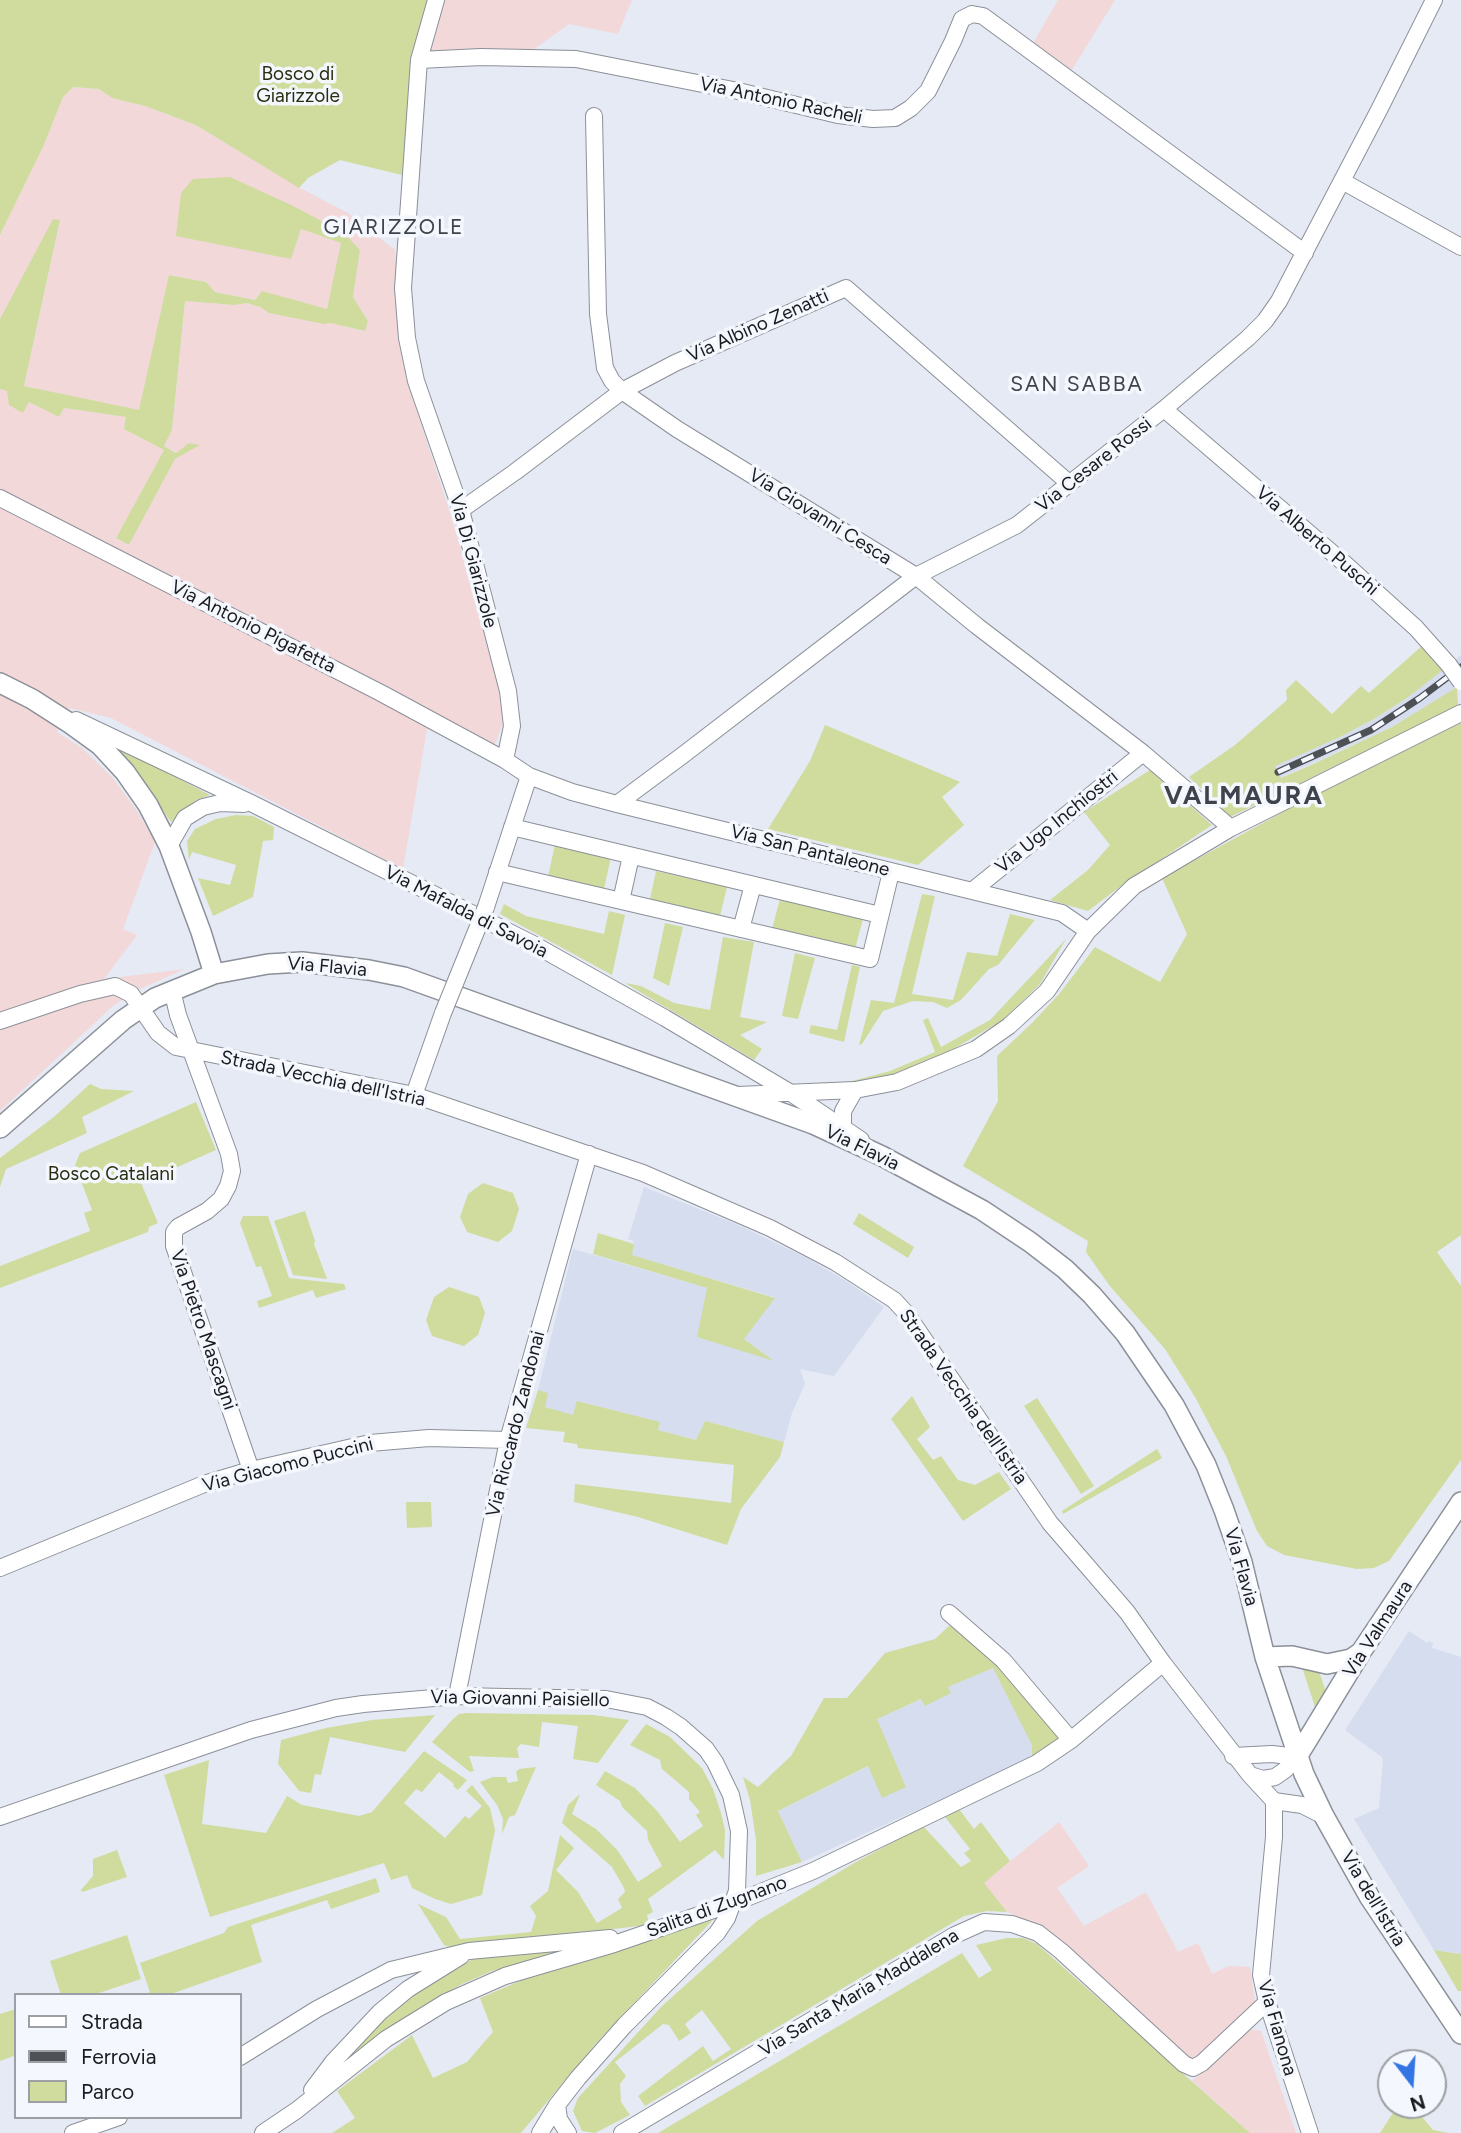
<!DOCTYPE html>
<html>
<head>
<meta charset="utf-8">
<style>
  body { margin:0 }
  #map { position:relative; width:1461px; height:2133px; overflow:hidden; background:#e5eaf4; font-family:Figtree,sans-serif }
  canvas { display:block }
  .legend { position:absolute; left:14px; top:1993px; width:228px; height:126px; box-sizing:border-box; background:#f4f7fd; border:2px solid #9c9fa4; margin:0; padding:9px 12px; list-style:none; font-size:21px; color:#191b1f }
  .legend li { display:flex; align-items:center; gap:14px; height:35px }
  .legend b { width:35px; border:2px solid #9c9fa4 }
  .north { position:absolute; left:1377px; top:2049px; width:70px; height:70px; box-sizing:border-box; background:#f4f7fd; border:2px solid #9c9fa4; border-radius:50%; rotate:163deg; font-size:19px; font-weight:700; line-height:28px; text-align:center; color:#191b1f }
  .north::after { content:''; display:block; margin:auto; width:24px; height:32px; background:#3375e3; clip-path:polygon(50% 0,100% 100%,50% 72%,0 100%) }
</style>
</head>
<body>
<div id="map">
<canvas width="1461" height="2133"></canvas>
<ul class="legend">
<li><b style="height:9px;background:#fff"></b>Strada</li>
<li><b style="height:9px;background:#4d5055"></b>Ferrovia</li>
<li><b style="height:19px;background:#cfdc9e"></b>Parco</li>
</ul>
<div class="north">N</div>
</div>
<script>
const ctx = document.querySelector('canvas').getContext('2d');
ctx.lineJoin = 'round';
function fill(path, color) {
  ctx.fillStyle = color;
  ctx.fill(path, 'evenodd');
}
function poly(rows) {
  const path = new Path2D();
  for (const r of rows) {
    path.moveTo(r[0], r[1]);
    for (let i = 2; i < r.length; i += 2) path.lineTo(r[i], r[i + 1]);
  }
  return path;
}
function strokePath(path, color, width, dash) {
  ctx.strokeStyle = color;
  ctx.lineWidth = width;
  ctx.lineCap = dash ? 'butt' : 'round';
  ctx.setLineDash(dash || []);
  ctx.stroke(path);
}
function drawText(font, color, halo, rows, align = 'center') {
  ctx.font = font + ' Figtree,sans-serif';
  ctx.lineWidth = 7;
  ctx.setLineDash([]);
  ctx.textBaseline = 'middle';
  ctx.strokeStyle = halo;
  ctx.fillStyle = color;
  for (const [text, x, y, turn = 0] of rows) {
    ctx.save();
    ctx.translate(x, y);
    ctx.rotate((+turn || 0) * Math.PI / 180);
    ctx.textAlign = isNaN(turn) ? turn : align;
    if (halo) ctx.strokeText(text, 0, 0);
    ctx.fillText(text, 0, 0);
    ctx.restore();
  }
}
const industrial = poly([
  [431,0,632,0,618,34,569,24,530,52,414,51],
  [1058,0,1115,0,1070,73,1032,45],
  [73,87,99,89,112,98,145,106,196,125,300,188,348,213,395,250,402,344,412,396,464,556,496,677,504,720,490,758,427,729,403,869,111,718,69,708,57,732,82,748,112,777,137,811,155,842,123,929,137,935,104,979,185,969,140,989,114,1005,0,1111,0,389,7,391,23,413,29,402,59,417,64,408,127,417,124,429,164,450,116,538,129,545,175,459,199,445,189,443,177,453,164,446,172,430,185,301,234,305,247,303,260,307,269,313,330,323,364,331,368,321,353,297,360,250,291,205,291,258,301,229,342,243,327,309,262,292,255,300,215,292,206,282,170,275,139,411,24,386,60,221,54,219,0,319,0,235,43,147,63,96],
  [1059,1822,1089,1866,1057,1888,1084,1926,1146,1892,1178,1952,1198,1943,1212,1974,1229,1966,1250,1967,1255,2002,1197,2058,1190,2058,1046,1929,1007,1912,983,1883],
  [1248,2029,1261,2031,1296,2133,1250,2133,1192,2081]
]);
const built = poly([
  [1461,655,1461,685,1392,727,1280,778,1275,765,1340,737,1374,719,1407,698],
  [644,1187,736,1224,805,1257,846,1281,884,1307,834,1376,800,1369,805,1384,792,1413,784,1442,705,1421,697,1440,658,1430,660,1423,578,1401,573,1416,545,1407,538,1390,573,1249,707,1288,698,1337,772,1360,744,1339,774,1297,631,1255,634,1241,628,1239],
  [1409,1631,1427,1643,1429,1641,1433,1643,1432,1648,1461,1657,1461,1954,1434,1950,1354,1819,1379,1808,1383,1758,1345,1730],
  [994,1667,1032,1745,1032,1758,802,1862,778,1811,869,1766,906,1787,876,1719,922,1699,925,1705,950,1693,948,1687]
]);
const green = poly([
  [0,0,431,0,406,176,340,160,308,178,299,188,196,125,145,106,112,98,99,89,73,87,63,97,43,147,0,235],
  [230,177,291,205,343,232,360,250,353,297,368,321,365,331,330,323,324,324,269,313,260,307,247,303,234,305,185,301,172,430,164,446,176,453,189,443,200,445,175,459,129,545,116,538,164,450,124,429,126,417,64,408,59,417,29,402,23,413,9,405,7,391,0,389,0,319,53,219,60,220,24,386,139,410,169,275,206,282,215,292,255,300,262,291,327,309,341,243,301,229,291,259,176,236,181,193,193,179],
  [1423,645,1443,670,1407,698,1374,719,1340,737,1275,766,1281,778,1311,765,1392,727,1457,687,1458,705,1452,710,1230,817,1189,777,1235,745,1287,700,1286,690,1296,680,1332,714,1361,686,1369,693],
  [1461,723,1461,1235,1437,1252,1461,1286,1461,1460,1389,1561,1374,1568,1357,1569,1284,1555,1267,1546,1257,1531,1226,1456,1195,1397,1165,1349,1109,1285,1086,1252,1088,1241,963,1166,998,1101,997,1056,1032,1023,1060,993,1095,947,1160,982,1187,934,1162,878,1294,806],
  [825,725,960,782,942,797,964,825,918,865,768,829,810,761],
  [119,748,210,795,196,800,171,822],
  [1150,770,1212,825,1121,886,1088,911,1050,900,1088,870,1110,845,1084,812],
  [236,815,253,816,274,827,273,840,263,841,253,897,213,916,198,878,230,885,236,865,192,852,189,860,187,841,195,829,216,819],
  [555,844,611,857,604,889,548,877],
  [656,871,727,887,720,916,650,899],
  [922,894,935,896,912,994,953,1000,967,952,997,956,1010,914,1035,920,998,965,989,969,961,1000,947,1008,933,1002,913,1001,883,1011,862,1044,859,1045,871,1000,894,1003],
  [780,899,863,919,855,949,772,929],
  [504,904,526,916,604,934,609,911,625,915,612,975,500,914],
  [665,923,683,927,669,986,653,978],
  [723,937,754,942,740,1017,767,1022,740,1035,762,1049,754,1060,625,983,641,986,674,1003,710,1010],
  [1066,939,1040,984,1003,1020,950,1051,895,1076,833,1086,890,1071,935,1052,923,1020,928,1018,941,1047,990,1020],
  [795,953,815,958,798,1019,782,1016],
  [852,965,860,967,844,1042,809,1033,811,1025,837,1030],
  [90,1084,101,1089,134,1091,82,1117,87,1133,6,1169,0,1187,0,1158,55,1116],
  [196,1102,216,1150,141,1183,158,1223,149,1227,148,1232,0,1288,0,1266,90,1231,84,1213,92,1210,75,1165,80,1153],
  [483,1183,513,1193,519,1209,512,1231,498,1242,467,1232,460,1217,468,1194],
  [305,1211,315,1241,314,1244,327,1279,293,1275,274,1221],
  [859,1213,914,1247,908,1258,853,1224],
  [243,1216,268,1216,289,1278,344,1284,346,1289,316,1298,313,1290,259,1308,257,1301,272,1296,261,1266,256,1267,240,1223],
  [598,1233,634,1244,632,1255,775,1298,744,1339,774,1361,697,1337,707,1288,593,1254],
  [449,1287,479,1297,485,1313,478,1335,464,1346,432,1336,426,1320,434,1297],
  [538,1390,548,1393,545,1407,573,1415,577,1401,660,1422,658,1430,696,1440,705,1421,784,1442,780,1457,741,1509,727,1545,638,1517,574,1502,575,1484,731,1503,734,1465,578,1448,577,1444,563,1442,565,1432,526,1428],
  [912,1396,930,1427,917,1439,933,1460,941,1456,958,1480,975,1485,999,1472,1011,1489,963,1521,891,1419],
  [1037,1398,1094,1486,1081,1494,1024,1406],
  [1157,1449,1162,1458,1063,1514,1062,1511],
  [406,1502,431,1502,432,1527,407,1528],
  [951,1624,1000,1667,1061,1737,1032,1758,1032,1745,993,1668,948,1687,951,1693,925,1706,921,1699,877,1719,906,1787,882,1798,868,1766,778,1811,802,1862,756,1876,756,1840,750,1800,743,1777,758,1787,791,1756,824,1698,847,1698,885,1653,935,1639],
  [1302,1667,1319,1672,1327,1694,1315,1707],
  [467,1713,593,1715,629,1720,598,1763,573,1759,578,1726,542,1722,539,1747,521,1744,517,1748,519,1758,469,1756,474,1771,470,1772,432,1742,453,1719,459,1714],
  [435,1715,405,1752,330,1737,321,1775,315,1774,311,1793,299,1791,278,1764,281,1740,326,1728,372,1720],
  [646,1724,670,1737,702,1768,713,1789,721,1813,725,1830,724,1860,715,1850,648,1899,653,1912,647,1915,649,1923,639,1926,452,1948,444,1945,418,1904,446,1917,460,1939,531,1932,536,1916,530,1906,548,1891,560,1835,574,1848,556,1870,578,1892,597,1923,622,1908,618,1899,625,1892,624,1888,612,1867,562,1823,568,1805,580,1794,572,1814,596,1829,618,1851,638,1882,662,1866,648,1840,647,1831,622,1807,620,1801,596,1785,605,1771,635,1788,658,1812,680,1842,703,1826,696,1815,700,1812,689,1799,689,1792,662,1769,660,1760,630,1745],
  [424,1751,467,1780,458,1790,453,1786,454,1784,439,1772,422,1792,416,1789,404,1803,445,1838,465,1816,469,1819,482,1806,466,1791,472,1785,490,1808,495,1830,482,1895,451,1904,435,1899,412,1888,407,1875,391,1880,384,1863,210,1917,164,1775,209,1760,202,1824,266,1833,287,1796,302,1805,359,1816,372,1812],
  [536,1767,515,1815,509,1817,502,1834,503,1819,497,1805,480,1782,493,1777,506,1777,508,1783,518,1781,516,1772,519,1769],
  [959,1809,974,1829,981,1822,1010,1861,984,1883,1007,1912,987,1911,964,1916,645,2106,638,2096,703,2046,713,2061,731,2049,702,2010,685,2024,691,2033,679,2041,669,2025,663,2024,615,2062,626,2076,620,2084,621,2102,630,2115,595,2133,582,2131,573,2111,578,2098,662,2006,757,1921,856,1862,923,1826,961,1867,971,1861,964,1853,970,1849,945,1817],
  [117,1850,127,1877,82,1892,81,1890,93,1876,93,1859],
  [376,1878,380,1892,331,1909,327,1900,251,1925,262,1962,168,1995,143,1995,150,1992,140,1963,224,1933,228,1927],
  [709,1919,712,1921,598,2041,521,2133,332,2133,355,2118,337,2091,412,2035,433,2078,467,2062,493,2032,480,1998,527,1978],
  [127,1935,141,1979,93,1995,61,1995,50,1961],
  [1007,1938,1023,1938,1037,1944,1250,2133,658,2133,962,1953,979,1978,992,1970,976,1945],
  [576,1948,492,1971,462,1984,418,2009,376,2038,335,2070,395,2007,454,1969,475,1958],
  [1434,1950,1460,1954,1461,1952,1461,1991,1458,1991],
  [16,2009,16,2055,0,2061,0,2014],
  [1398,2105,1412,2105,1433,2130,1448,2133,1380,2133]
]);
const minor = poly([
  [436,0,419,60,403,288,407,338,416,381,461,510,508,691,512,726,505,760,529,776,486,907],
  [419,60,481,57,576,59,738,91,838,115,873,119,895,118,911,108,928,91,953,41,962,19,972,14,983,16,1305,253],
  [594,116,598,314,605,368,612,381,622,391,677,429,916,576,977,626,1143,753,1231,828],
  [1342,181,1461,247],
  [1164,409,1344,563,1416,628,1449,665],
  [0,498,381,693,505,760],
  [461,510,515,472,622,391,675,363,846,288,1070,484],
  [76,720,253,804,533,944,665,1018,791,1093,861,1140],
  [529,776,572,792,617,804,1062,913,1088,931],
  [617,804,683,755,916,576,1017,525,1164,409,1248,338,1265,321,1279,301,1379,110,1434,0],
  [512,827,880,915],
  [169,846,185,818,203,807,220,803,244,804],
  [497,872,870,959,891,872],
  [972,891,1143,753],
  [621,901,631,856],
  [741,929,753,885],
  [172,990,178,1015,229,1154,232,1171,228,1186,221,1199,207,1211,178,1227,174,1232,174,1246,251,1470],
  [0,1021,80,994,115,986,131,994,158,1033,176,1047,414,1095,643,1173,770,1228,835,1262,894,1300,906,1313,1050,1523,1127,1612,1163,1663,1250,1775,1274,1801,1302,1805,1324,1816],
  [414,1095,443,1013],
  [738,1095,855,1090,897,1082,976,1049,1009,1026,1047,991,1088,931,1134,886,1231,828,1461,713],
  [843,1126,843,1111,855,1090],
  [0,1568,204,1484,251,1470,370,1443,429,1438,508,1440],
  [949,1613,1003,1660,1071,1740],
  [457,1696,508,1440,589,1154],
  [1233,1756,1272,1754,1297,1757],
  [1250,1775,1263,1779,1275,1777,1285,1770,1297,1757],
  [1274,1801,1274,1837,1261,1975,1267,2002,1310,2133],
  [0,1817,251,1730,336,1708,363,1704,457,1696,606,1699,647,1707,666,1717,681,1727,706,1749,715,1762,731,1795,739,1831,737,1891,727,1918,717,1933,624,2026,578,2078,557,2105,540,2133],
  [240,2057,317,2009,391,1970,469,1951,610,1938],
  [312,2090,333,2062,380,2012,408,1989,461,1956],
  [557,2105,559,2119,568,2133],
  [73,2133,119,2117],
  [263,2133,297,2110,386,2039,446,2002,505,1976,614,1944,734,1903,813,1871,1037,1763,1071,1740,1163,1663],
  [622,2133,955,1935,984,1922,1012,1924,1038,1933,1061,1951,1184,2064,1193,2068,1202,2063,1267,2002]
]);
const major = poly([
  [0,683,32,699,71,724,100,745,125,772,148,805,169,846,201,932,214,974],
  [0,1128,123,1020,155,998,214,974,268,964,302,962,369,970,404,977,813,1124,882,1156,982,1210,1030,1242,1065,1269,1092,1295,1125,1333,1174,1405,1206,1465,1224,1510,1242,1562,1265,1657,1304,1774,1324,1816,1370,1898,1461,2034],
  [1265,1657,1292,1656,1327,1664,1351,1659,1360,1653],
  [1297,1757,1361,1652,1461,1502]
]);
const rail = poly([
  [1278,772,1371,730,1420,698,1461,667]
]);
const minorBridge = poly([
  [1449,665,1461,682],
  [443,1013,486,907]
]);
const parkNames = [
  ["Bosco di",298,74],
  ["Giarizzole",298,96],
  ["Bosco Catalani",111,1174]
];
const streetNames = [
  ["Via Antonio Racheli",781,101,12],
  ["Via Albino Zenatti",758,326,-24],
  ["Via Cesare Rossi",1094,465,-38],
  ["Via Giovanni Cesca",820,517,32],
  ["Via Alberto Puschi",1317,541,41],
  ["Via Di Giarizzole",473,561,75],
  ["Via Antonio Pigafetta",253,627,27],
  ["Via Ugo Inchiostri",1057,822,-39],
  ["Via San Pantaleone",810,851,14],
  ["Via Mafalda di Savoia",466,912,27],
  ["Via Flavia",327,967,5],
  ["Strada Vecchia dell'Istria",323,1079,12],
  ["Via Flavia",862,1148,26],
  ["Via Pietro Mascagni",203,1330,71],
  ["Strada Vecchia dell'Istria",963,1397,55],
  ["Via Riccardo Zandonai",516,1424,-76],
  ["Via Giacomo Puccini",288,1465,-14],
  ["Via Flavia",1241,1567,74],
  ["Via Valmaura",1378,1629,-57],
  ["Via Giovanni Paisiello",520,1699,1],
  ["Via dell'Istria",1373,1899,59],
  ["Salita di Zugnano",717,1907,-20],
  ["Via Santa Maria Maddalena",859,1993,-31],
  ["Via Fianona",1277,2028,74]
];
const neighbourhoodNames = [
  ["GIARIZZOLE",394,228],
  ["SAN SABBA",1077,385]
];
const districtNames = [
  ["VALMAURA",1244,796]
];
fill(industrial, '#f3d8d9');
fill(built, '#d5ddee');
fill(green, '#cfdc9e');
strokePath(minor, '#8b9099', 18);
strokePath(major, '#8b9099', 22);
strokePath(minor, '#fff', 16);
strokePath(major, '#fff', 19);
strokePath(rail, '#4d5055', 7);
strokePath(rail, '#f4f7fd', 4.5, [13]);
strokePath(minorBridge, '#8b9099', 18, []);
strokePath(minorBridge, '#fff', 16);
drawText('19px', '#292e10', '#f4f7fd', parkNames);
drawText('19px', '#191b1f', '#f4f7fd', streetNames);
ctx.letterSpacing = '2px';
drawText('21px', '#3f434b', '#f4f7fd', neighbourhoodNames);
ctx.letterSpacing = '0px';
ctx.letterSpacing = '2px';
drawText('bold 26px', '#3f434b', '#f4f7fd', districtNames);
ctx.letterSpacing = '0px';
</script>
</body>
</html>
